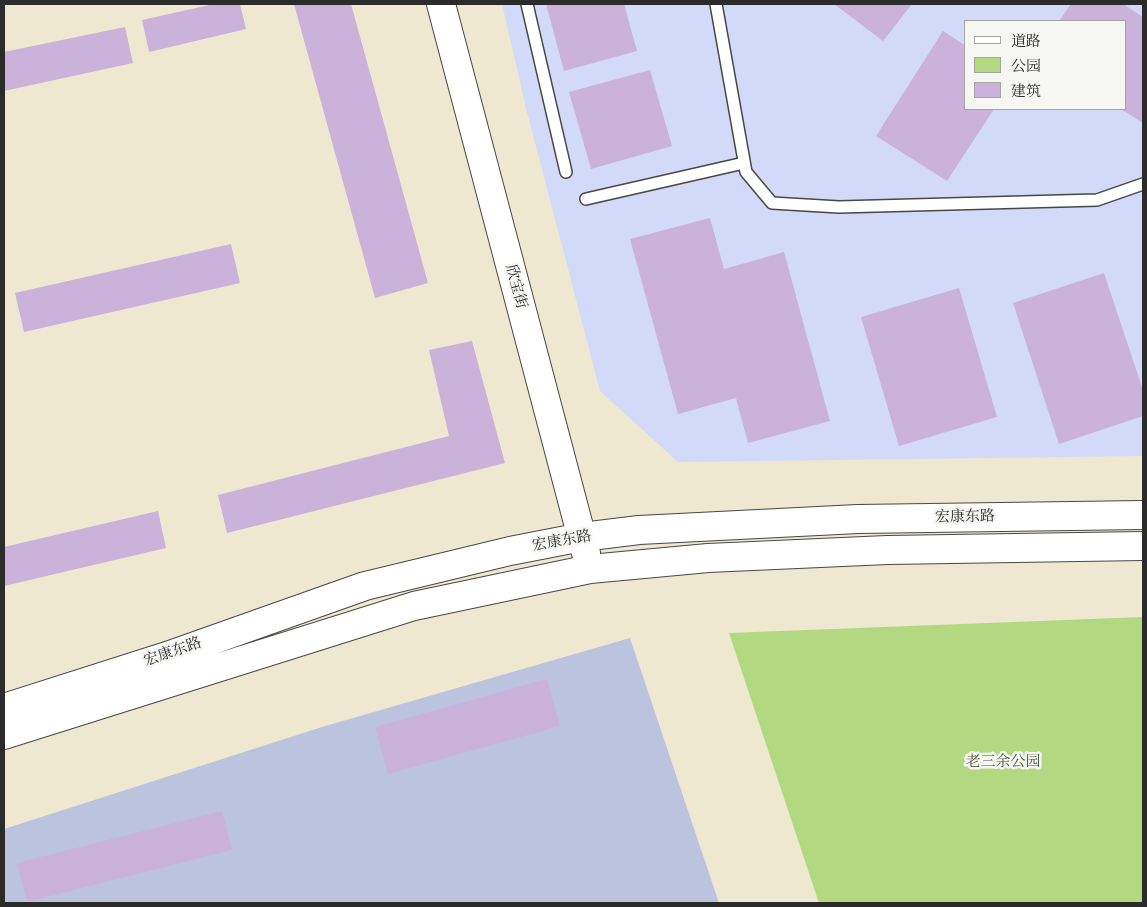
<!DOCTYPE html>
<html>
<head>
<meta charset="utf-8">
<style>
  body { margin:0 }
  #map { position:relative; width:1147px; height:907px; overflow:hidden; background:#ede8cf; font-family:"IM FELL English","Noto Serif SC",serif }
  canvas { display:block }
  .frame { position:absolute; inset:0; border:5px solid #2b2b2b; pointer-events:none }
  .legend { position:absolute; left:964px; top:20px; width:162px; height:90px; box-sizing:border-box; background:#f6f6f2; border:1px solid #a5a5a2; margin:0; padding:6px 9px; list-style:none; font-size:15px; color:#2b2b2b }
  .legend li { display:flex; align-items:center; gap:10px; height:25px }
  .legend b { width:25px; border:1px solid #a5a5a2 }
</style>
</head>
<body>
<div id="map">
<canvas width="1147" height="907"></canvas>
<div class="frame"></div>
<ul class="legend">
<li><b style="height:6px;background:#fff"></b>道路</li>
<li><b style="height:14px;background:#b2d882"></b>公园</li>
<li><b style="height:14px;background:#cbb2db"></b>建筑</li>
</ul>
</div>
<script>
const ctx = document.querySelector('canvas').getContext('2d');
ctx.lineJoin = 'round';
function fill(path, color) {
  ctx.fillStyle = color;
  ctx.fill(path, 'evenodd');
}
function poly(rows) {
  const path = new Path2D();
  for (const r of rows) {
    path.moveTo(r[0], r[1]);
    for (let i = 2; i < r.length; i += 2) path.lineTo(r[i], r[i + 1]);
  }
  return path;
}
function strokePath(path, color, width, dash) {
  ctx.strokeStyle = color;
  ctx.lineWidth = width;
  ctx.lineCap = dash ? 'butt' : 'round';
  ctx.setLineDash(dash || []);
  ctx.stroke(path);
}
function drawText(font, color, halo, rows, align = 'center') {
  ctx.font = font + ' "IM FELL English","Noto Serif SC",serif';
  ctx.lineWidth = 5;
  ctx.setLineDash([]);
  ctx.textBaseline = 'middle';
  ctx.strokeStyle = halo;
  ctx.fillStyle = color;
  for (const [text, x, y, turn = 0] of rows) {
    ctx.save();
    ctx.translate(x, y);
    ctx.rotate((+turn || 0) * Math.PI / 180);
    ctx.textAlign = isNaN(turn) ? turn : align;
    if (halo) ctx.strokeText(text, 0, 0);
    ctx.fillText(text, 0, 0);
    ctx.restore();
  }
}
const built = poly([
  [502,4,1143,4,1143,456,678,462,600,391,527,112],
  [966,21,1126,21,1126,109,966,109]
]);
const industrial = poly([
  [630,638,719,903,4,903,4,829,322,727]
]);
const green = poly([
  [1143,617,1143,903,819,903,729,633]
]);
const building = poly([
  [214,4,240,4,246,29,149,52,142,20],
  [294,4,351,4,428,283,375,298],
  [546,4,624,4,637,51,564,71],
  [834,4,912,4,883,41],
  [1071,4,1123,4,1143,17,1143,123,1121,109,1126,109,1126,21,1059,21],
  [125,27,133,63,4,91,4,52],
  [943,31,966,46,966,109,994,109,947,181,876,136],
  [650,70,672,146,591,169,569,92],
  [710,218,724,269,784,252,830,421,748,443,736,398,678,414,630,239],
  [231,244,240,283,24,332,15,293],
  [1104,273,1143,390,1143,416,1059,444,1013,303],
  [959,288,997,417,899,446,861,317],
  [472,341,505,463,227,533,218,495,449,436,429,350],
  [158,511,166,548,4,586,4,547],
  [547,679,560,726,388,774,375,727],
  [222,811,232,850,27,902,17,863]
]);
const lane = poly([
  [527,4,566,172],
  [716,4,746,172,772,203,839,207,1097,200,1143,184],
  [586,199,744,163]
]);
const secondary = poly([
  [441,4,586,553],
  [4,708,173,654,365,586,510,551,582,537,639,530,858,519,1143,515],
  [4,735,414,606,590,569,708,558,887,550,1143,546]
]);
const streetNames = [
  ["欣宝街",515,287,75],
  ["宏康东路",965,518,-1],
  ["宏康东路",562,542,-10],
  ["宏康东路",173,653,-19]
];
const parkNames = [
  ["老三余公园",1003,763]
];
fill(built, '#d2d9f9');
fill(industrial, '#bcc3de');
fill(green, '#b2d882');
fill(building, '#cbb2db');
strokePath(lane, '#484744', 14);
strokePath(secondary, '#484744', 30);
strokePath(lane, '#fff', 11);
strokePath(secondary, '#fff', 28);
drawText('15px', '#2b2b2b', '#f6f6f2', streetNames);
drawText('15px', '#4d5641', '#f6f6f2', parkNames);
</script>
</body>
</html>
